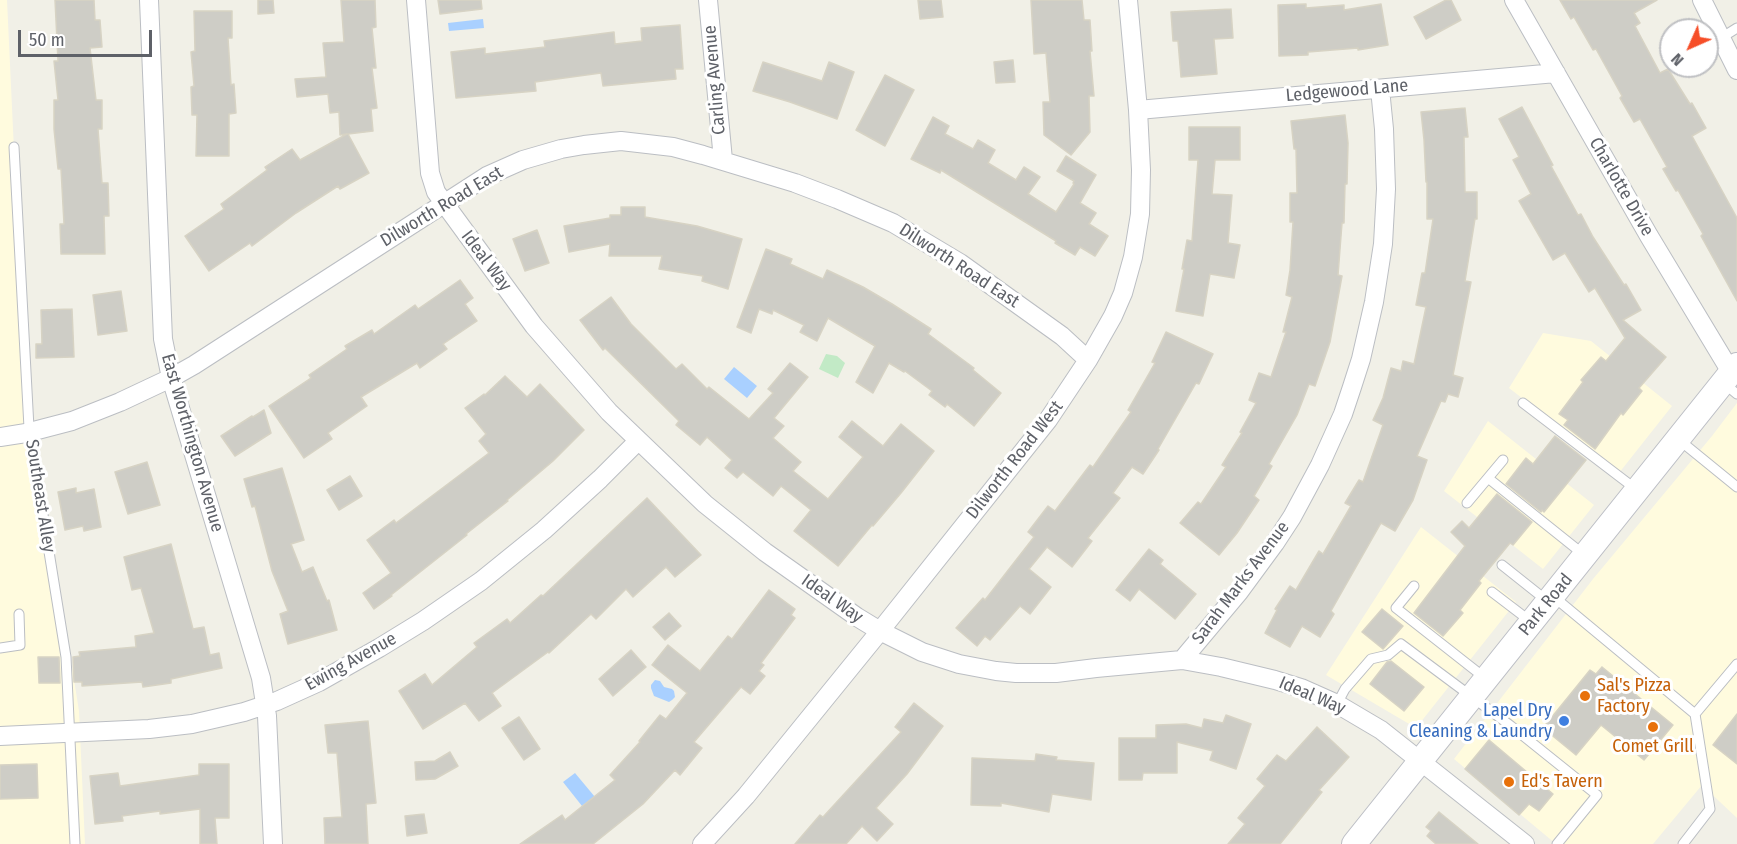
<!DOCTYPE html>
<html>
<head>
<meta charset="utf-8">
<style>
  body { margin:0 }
  #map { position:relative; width:1737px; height:844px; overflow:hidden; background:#f1f0e7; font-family:"Fira Sans Condensed",sans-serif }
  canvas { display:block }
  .north { position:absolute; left:1659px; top:18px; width:60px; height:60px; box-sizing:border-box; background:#fff; border:2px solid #bfc0c3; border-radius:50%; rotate:225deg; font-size:16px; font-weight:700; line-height:24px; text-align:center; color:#5e6168 }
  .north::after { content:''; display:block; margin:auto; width:21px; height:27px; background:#f64e28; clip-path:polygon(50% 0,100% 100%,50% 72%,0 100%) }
  .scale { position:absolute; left:18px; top:30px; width:134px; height:27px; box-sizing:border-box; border:3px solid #5e6168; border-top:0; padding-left:8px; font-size:18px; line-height:21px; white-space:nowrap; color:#5e6168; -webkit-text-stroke:4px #fff; paint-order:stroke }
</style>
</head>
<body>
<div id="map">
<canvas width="1737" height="844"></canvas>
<div class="north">N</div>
<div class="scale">50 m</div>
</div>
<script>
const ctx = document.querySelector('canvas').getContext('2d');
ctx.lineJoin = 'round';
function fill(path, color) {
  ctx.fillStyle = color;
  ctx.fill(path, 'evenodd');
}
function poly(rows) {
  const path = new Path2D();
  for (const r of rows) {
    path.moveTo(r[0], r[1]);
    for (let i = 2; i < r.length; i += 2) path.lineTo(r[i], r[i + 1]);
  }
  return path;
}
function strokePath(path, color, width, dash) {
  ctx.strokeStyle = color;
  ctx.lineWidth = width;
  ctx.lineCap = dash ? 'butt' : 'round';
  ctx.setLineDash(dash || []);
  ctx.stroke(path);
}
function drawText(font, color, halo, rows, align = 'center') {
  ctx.font = font + ' "Fira Sans Condensed",sans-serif';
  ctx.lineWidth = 6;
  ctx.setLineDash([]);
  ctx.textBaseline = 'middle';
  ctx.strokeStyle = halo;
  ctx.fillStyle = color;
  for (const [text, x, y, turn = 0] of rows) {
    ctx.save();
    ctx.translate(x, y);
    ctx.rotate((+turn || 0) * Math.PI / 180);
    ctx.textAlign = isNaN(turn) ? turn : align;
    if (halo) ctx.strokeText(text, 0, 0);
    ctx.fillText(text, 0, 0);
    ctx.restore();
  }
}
const commercial = poly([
  [0,0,7,0,19,258,30,460,48,573,57,573,79,711,85,844,0,844],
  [1543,333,1591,341,1672,406,1619,473,1509,388],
  [1737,403,1737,818,1702,785,1653,844,1556,844,1454,759,1593,579,1712,436],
  [1488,421,1594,505,1543,569,1444,491],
  [1421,527,1516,602,1416,728,1326,675]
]);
const green = poly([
  [826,354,837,356,845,363,838,378,819,369]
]);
const water = poly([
  [483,19,484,28,449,31,448,23],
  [734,367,757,386,747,398,724,379],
  [655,680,660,681,664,687,672,689,674,691,675,697,672,700,669,702,654,696,651,688,651,685],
  [575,773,595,797,582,806,563,782]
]);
const building = poly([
  [55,0,94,0,95,20,100,20,102,47,90,48,96,100,102,100,102,129,98,129,102,183,108,183,109,216,104,216,105,254,61,254,60,224,64,224,61,169,58,169,54,129,54,100,58,100,54,61,58,61,55,0],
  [258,0,273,0,274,13,258,14,258,0],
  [341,0,375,0,376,27,372,28,376,68,372,68,377,108,371,109,373,131,348,134,369,173,340,189,338,186,296,213,252,246,250,243,209,271,185,236,224,209,221,204,267,170,265,167,292,149,300,160,347,134,340,135,339,112,330,113,328,94,297,97,295,79,326,77,323,43,344,42,341,0],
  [438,0,481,0,482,9,440,14,438,0],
  [918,0,941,0,943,17,920,19,918,0],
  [1031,0,1082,0,1084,20,1090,20,1092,51,1090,51,1094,96,1089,96,1090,132,1071,155,1044,135,1043,102,1050,102,1046,53,1034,54,1031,0],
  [1446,0,1451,0,1461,20,1426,39,1414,17,1446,0],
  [1560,0,1657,0,1634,13,1640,23,1635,26,1660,73,1668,69,1690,104,1692,103,1706,128,1692,136,1737,218,1737,301,1701,236,1703,234,1678,190,1676,191,1663,169,1667,167,1640,119,1634,122,1620,98,1622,96,1596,49,1593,50,1574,17,1571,19,1560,0],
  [1306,4,1306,8,1344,5,1344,10,1381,4,1388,45,1358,50,1358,48,1308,52,1308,55,1279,56,1278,5,1306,4],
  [1231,9,1233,38,1214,39,1217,74,1181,77,1178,41,1173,41,1171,12,1231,9],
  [194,11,232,11,232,38,228,38,231,85,234,84,236,113,229,114,229,156,196,156,197,115,192,115,191,87,194,86,191,52,195,51,194,11],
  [680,25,683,69,675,69,676,79,603,86,601,73,535,82,536,91,456,98,451,52,485,48,485,54,545,47,544,41,614,32,615,44,642,41,641,28,680,25],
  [1013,60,1015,82,996,83,994,62,1013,60],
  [763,62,822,81,829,62,854,72,837,119,790,102,753,91,763,62],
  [885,75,914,90,885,146,856,130,885,75],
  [1522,107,1553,165,1551,166,1578,215,1581,214,1593,237,1624,285,1626,284,1641,310,1623,320,1666,357,1639,388,1642,391,1623,415,1621,413,1595,449,1564,425,1568,420,1559,414,1583,382,1581,380,1601,357,1606,361,1625,338,1595,288,1589,292,1565,253,1553,260,1519,201,1531,194,1513,160,1519,157,1499,119,1522,107],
  [1465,108,1468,137,1464,137,1465,192,1477,192,1477,219,1475,219,1465,281,1471,282,1453,375,1463,378,1458,397,1448,394,1445,402,1441,401,1417,456,1427,460,1413,500,1395,531,1381,523,1331,611,1334,614,1320,637,1302,626,1290,647,1265,633,1277,610,1275,609,1290,586,1296,590,1319,551,1323,554,1351,506,1345,503,1359,480,1363,482,1383,425,1373,420,1383,398,1391,368,1401,371,1403,361,1414,364,1426,307,1416,305,1422,273,1425,273,1433,219,1427,219,1427,182,1426,182,1424,140,1421,112,1465,108],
  [1345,115,1348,143,1347,184,1345,184,1344,223,1342,223,1338,275,1342,276,1330,342,1315,386,1309,384,1297,415,1269,464,1272,466,1254,496,1259,500,1237,533,1219,555,1180,523,1198,502,1201,504,1226,467,1222,465,1242,433,1240,432,1256,403,1249,400,1259,373,1271,377,1286,332,1283,332,1292,297,1286,295,1290,270,1293,222,1290,222,1290,193,1297,193,1296,149,1294,149,1291,121,1345,115],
  [933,117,949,126,945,134,973,149,978,140,995,150,988,163,1016,180,1024,167,1040,177,1028,194,1056,212,1074,184,1073,183,1074,181,1057,171,1066,156,1096,175,1080,203,1096,213,1089,224,1108,236,1095,256,1080,247,1075,255,1055,243,1056,241,941,170,940,173,911,159,933,117],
  [1189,127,1240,127,1240,160,1215,160,1212,194,1232,195,1228,243,1240,245,1234,278,1210,274,1203,316,1176,311,1184,269,1182,269,1187,240,1192,241,1198,160,1189,160,1189,127],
  [621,207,645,207,645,217,697,226,742,239,728,289,702,281,703,276,659,269,662,256,609,256,610,244,569,252,564,226,610,218,610,215,621,215,621,207],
  [537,230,549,263,525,271,513,239,537,230],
  [766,249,792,259,790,264,823,279,827,270,863,287,892,304,931,329,928,334,974,368,973,370,1001,393,974,426,947,404,945,407,929,395,932,391,905,371,904,372,889,363,873,393,856,382,875,346,828,318,817,341,800,332,804,325,773,310,772,314,759,309,751,333,737,327,766,249],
  [460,280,473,298,465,304,477,321,443,344,447,349,420,368,417,363,361,397,367,406,328,433,332,439,304,458,269,406,311,378,309,375,347,349,345,346,372,330,374,334,415,305,418,309,460,280],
  [121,291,127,331,98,335,93,295,121,291],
  [611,297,631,324,676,369,682,364,707,389,709,387,749,419,773,393,768,389,790,363,808,377,774,418,784,426,773,438,801,462,793,471,828,499,863,457,839,437,852,421,883,446,901,424,934,451,901,493,873,526,872,525,838,566,794,531,811,510,781,486,773,496,743,472,737,478,725,468,732,460,707,437,700,445,676,425,679,421,605,348,603,350,580,320,611,297],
  [72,309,74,357,36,358,36,344,42,344,41,310,72,309],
  [1166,332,1213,354,1199,384,1196,383,1158,449,1159,450,1143,474,1132,467,1113,493,1120,498,1088,538,1092,541,1072,567,1047,547,1029,569,1051,587,1030,614,1020,606,990,640,985,636,977,646,956,628,983,598,985,600,1034,537,1028,532,1048,506,1055,511,1090,465,1093,467,1131,412,1128,410,1155,363,1152,362,1166,332],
  [505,376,527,397,540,384,584,430,553,461,507,500,508,501,466,534,467,535,391,595,392,596,374,609,363,593,391,573,367,540,394,520,396,523,489,453,479,441,486,434,465,408,484,394,485,395,505,376],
  [264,410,271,433,235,456,221,436,252,416,253,417,264,410],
  [1555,436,1586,460,1544,512,1542,510,1541,512,1506,484,1526,458,1533,464,1555,436],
  [147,462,160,505,128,514,115,472,147,462],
  [282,468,304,540,291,544,302,572,313,567,327,601,329,600,337,630,288,644,280,614,288,611,272,571,255,506,252,507,244,479,282,468],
  [350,476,362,496,339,510,327,490,350,476],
  [76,488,76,493,94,489,101,527,84,531,83,526,65,530,58,492,76,488],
  [1497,494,1532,522,1513,545,1510,543,1479,581,1481,583,1460,610,1463,613,1443,636,1414,613,1465,546,1451,532,1462,521,1469,528,1497,494],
  [647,498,701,555,675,577,666,567,633,597,626,589,596,619,591,614,549,653,548,652,492,693,501,706,479,721,465,703,423,729,399,691,425,674,432,685,477,647,474,643,507,619,510,623,541,595,543,596,647,498],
  [171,544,193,629,204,627,210,655,219,653,222,668,171,679,171,683,143,687,142,682,82,686,82,682,74,682,73,657,80,656,79,652,136,647,135,636,154,633,141,588,132,590,124,557,171,544],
  [1149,549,1163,560,1160,564,1196,594,1175,619,1139,589,1130,601,1116,590,1149,549],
  [769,590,795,609,791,615,795,618,761,663,764,665,759,671,765,676,750,694,741,687,694,742,702,748,680,775,675,770,643,804,593,844,520,844,562,815,565,820,615,780,610,775,640,742,639,741,660,715,666,719,687,693,652,665,668,645,700,671,728,636,732,639,769,590],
  [1382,609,1403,626,1383,649,1362,632,1382,609],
  [669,613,681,626,665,640,653,627,669,613],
  [631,650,646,667,613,696,599,679,631,650],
  [38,657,59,657,60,683,39,683,38,657],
  [1391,661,1424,687,1404,711,1370,684,1387,662,1391,661],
  [1602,667,1673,725,1644,760,1601,725,1576,755,1543,728,1590,670,1596,674,1602,667],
  [914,703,943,726,907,774,876,808,893,824,877,841,862,826,846,844,795,844,820,815,823,817,901,732,895,727,914,703],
  [1737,714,1737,764,1713,745,1737,714],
  [1226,715,1251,724,1236,769,1210,760,1213,751,1177,742,1177,773,1143,773,1142,780,1119,780,1119,738,1156,738,1156,725,1186,724,1202,728,1204,719,1223,723,1226,715],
  [519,717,540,749,524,760,502,728,519,717],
  [368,721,376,803,366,804,368,844,325,844,324,818,342,817,337,753,328,753,325,725,368,721],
  [1317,727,1349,757,1319,790,1322,792,1280,844,1228,844,1245,824,1238,818,1265,786,1257,779,1277,755,1286,761,1317,727],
  [1489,740,1553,794,1539,811,1529,804,1519,815,1465,769,1489,740],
  [450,752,458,766,435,779,416,780,415,762,435,761,450,752],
  [1036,754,1057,757,1056,760,1094,763,1091,800,1052,794,1049,812,1001,803,1001,806,971,805,972,758,1035,761,1036,754],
  [37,764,38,798,0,799,0,765,37,764],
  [199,764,229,764,229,818,215,818,217,844,200,844,200,809,160,814,160,811,122,816,123,821,95,824,90,776,118,773,120,786,199,775,199,764],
  [1439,812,1478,844,1436,844,1427,836,1431,831,1426,827,1439,812],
  [424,814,427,833,407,836,405,816,424,814]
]);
const lane = poly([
  [1721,38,1737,28],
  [14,147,29,428,66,657,75,844],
  [1725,384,1737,394],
  [1523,403,1637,490],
  [1678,439,1737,487],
  [1488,478,1583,554],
  [1467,503,1503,460],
  [1502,565,1546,600],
  [1414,586,1396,608,1485,678],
  [1492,592,1530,621],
  [1554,597,1695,714],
  [0,648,20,645,19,614],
  [1337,704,1345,689,1371,659,1388,655,1401,644,1511,726,1597,795,1557,844],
  [1683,844,1710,809,1695,714,1737,664]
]);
const street = poly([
  [149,0,163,339,171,378,261,678,267,716,273,844],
  [416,0,430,173,436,192,534,326,609,412,705,504,765,552,857,617,880,631,922,652,959,664,996,671,1016,673,1056,673,1096,668,1182,660,1221,667,1275,680,1301,688,1337,704,1381,730,1525,844],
  [708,0,723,160],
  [1514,0,1649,236,1731,372],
  [1702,0,1737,70],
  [1138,110,1556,73],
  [0,437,26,433,72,421,120,402,171,378,194,365,487,176,523,160,561,149,584,145,621,141,673,147,703,155,795,183,837,199,893,223,960,263,1062,336,1088,360],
  [1182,660,1239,592,1275,543,1292,517,1320,465,1343,414,1352,387,1361,359,1374,302,1383,244,1386,189,1384,129,1380,89],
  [0,736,149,729,192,724,244,712,277,701,319,682,379,648,423,621,481,581,544,530,600,479,638,441],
  [702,844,746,796,880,631,1048,420,1088,360,1113,316,1123,293,1133,257,1140,214,1141,170,1138,110,1128,0]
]);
const secondary = poly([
  [1354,844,1737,365]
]);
const markers = [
  [1585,696,6,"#e8710a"],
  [1564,721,6,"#3f7fe0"],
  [1653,727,6,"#e8710a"],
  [1509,782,6,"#e8710a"]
];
const streetNames = [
  ["Carling Avenue",715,80,-95],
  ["Ledgewood Lane",1347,91,-5],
  ["Charlotte Drive",1621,187,60],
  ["Dilworth Road East",442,207,-31],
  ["Ideal Way",486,261,53],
  ["Dilworth Road East",959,266,33],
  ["East Worthington Avenue",192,443,74],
  ["Dilworth Road West",1015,460,-52],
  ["Southeast Alley",40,496,81],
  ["Sarah Marks Avenue",1241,583,-53],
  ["Ideal Way",832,599,35],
  ["Park Road",1546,605,-51],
  ["Ewing Avenue",351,662,-29],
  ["Ideal Way",1312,696,23]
];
const foodNames = [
  ["Sal's Pizza",1597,686],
  ["Factory",1597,707],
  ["Comet Grill",1653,747,"center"],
  ["Ed's Tavern",1521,782]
];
const shopNames = [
  ["Lapel Dry",1552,711],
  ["Cleaning & Laundry",1552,732]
];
fill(commercial, '#fffbde');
fill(green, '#c2eac6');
fill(water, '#a9d0ff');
fill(building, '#cecdc6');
strokePath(building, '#d7d3c4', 1.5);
strokePath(lane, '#bbbec3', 11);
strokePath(street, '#bbbec3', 20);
strokePath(secondary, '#bcbec5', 26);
strokePath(lane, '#fff', 9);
strokePath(street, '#fff', 18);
strokePath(secondary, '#fff', 24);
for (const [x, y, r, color] of markers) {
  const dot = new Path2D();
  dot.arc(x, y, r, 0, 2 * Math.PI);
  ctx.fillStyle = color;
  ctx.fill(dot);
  strokePath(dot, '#fff', 2);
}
drawText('18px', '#5e6168', '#fff', streetNames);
drawText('18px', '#c56008', '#fff', foodNames, 'left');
drawText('18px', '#366cbe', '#fff', shopNames, 'right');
</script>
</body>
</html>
